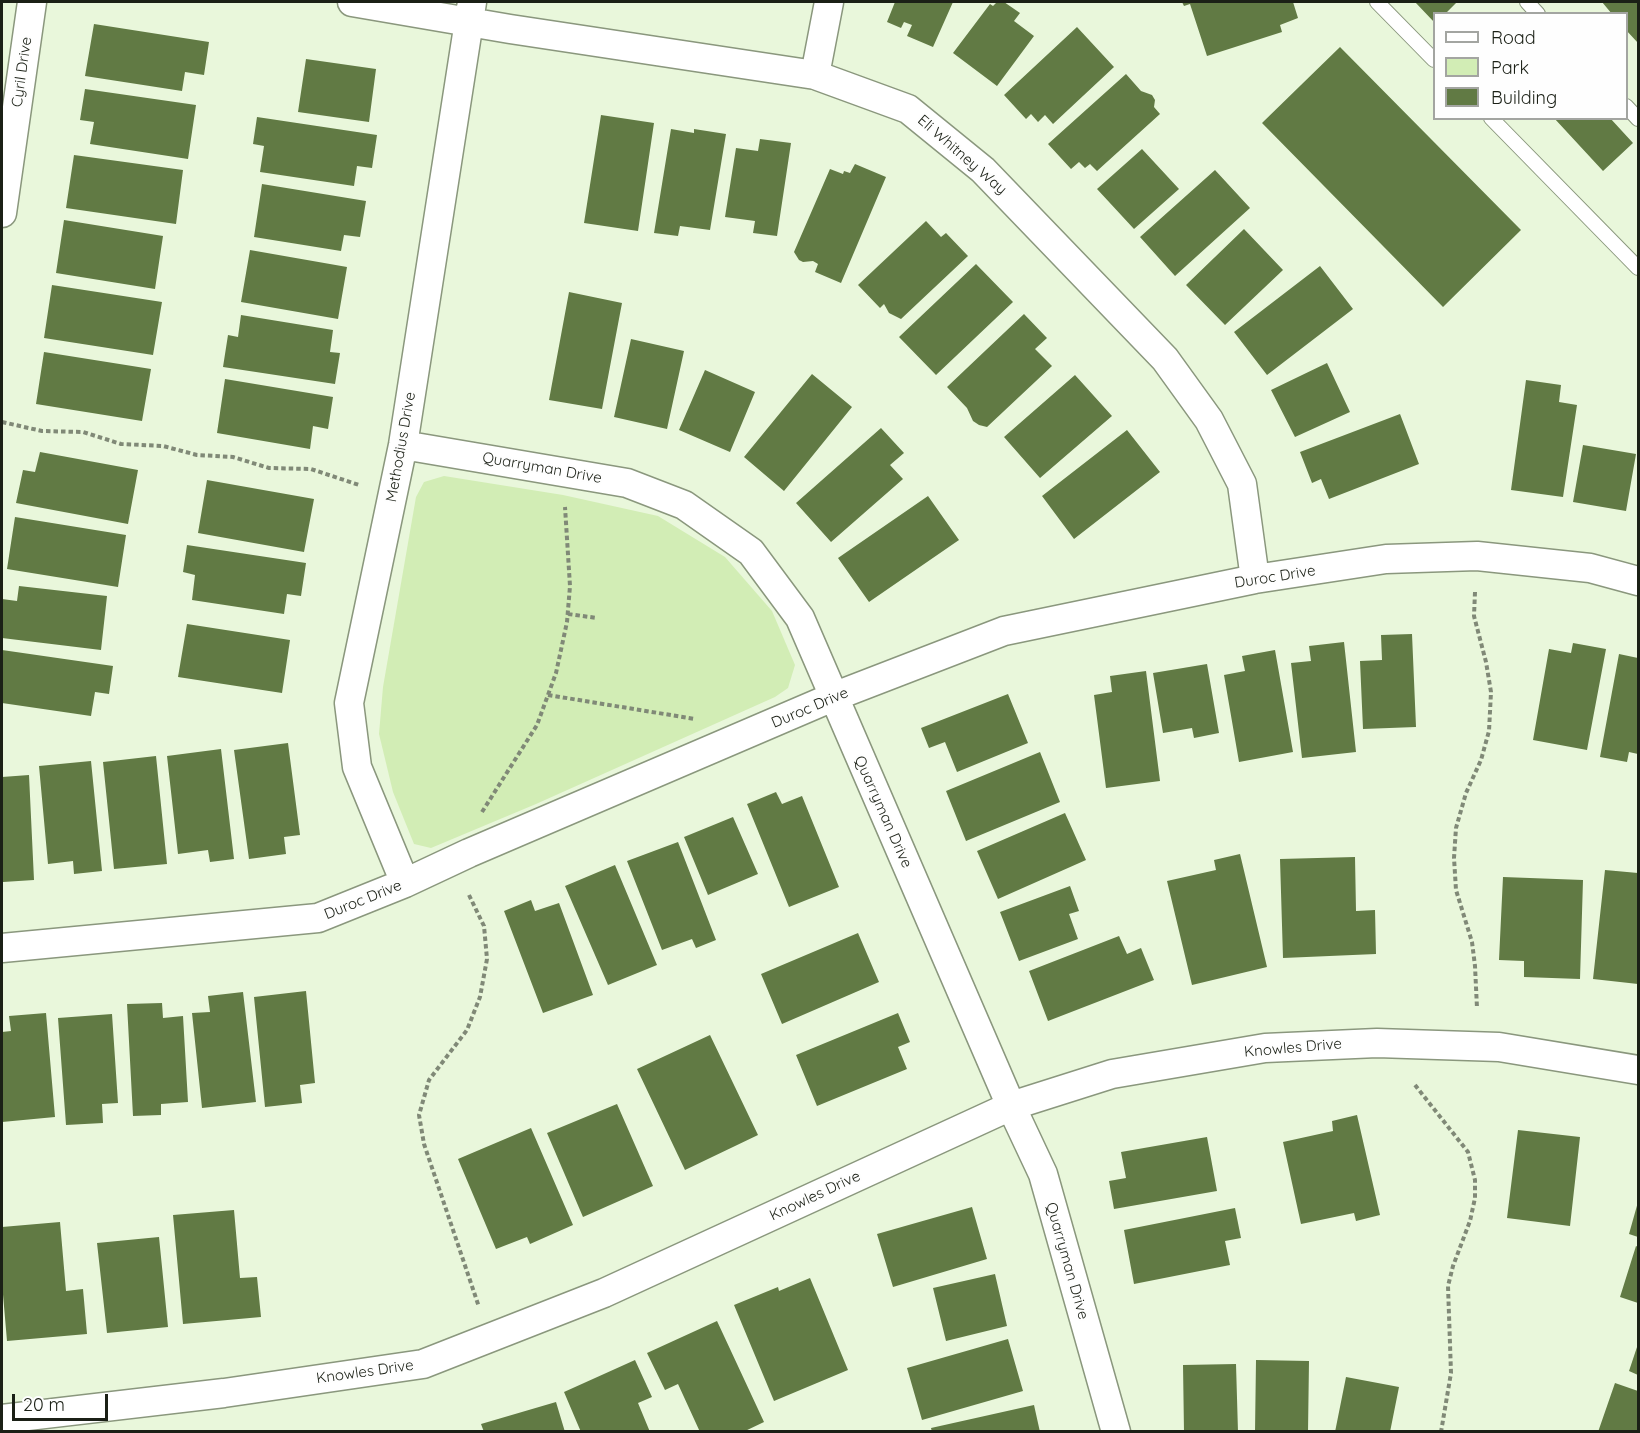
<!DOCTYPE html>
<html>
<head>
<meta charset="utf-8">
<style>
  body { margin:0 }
  #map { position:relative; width:1640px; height:1433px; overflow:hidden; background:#e9f7db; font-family:Quicksand,sans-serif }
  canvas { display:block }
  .frame { position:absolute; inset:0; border:3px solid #1b2016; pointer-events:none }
  .legend { position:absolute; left:1433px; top:12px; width:195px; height:108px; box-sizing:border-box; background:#fefefe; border:2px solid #a3a5a1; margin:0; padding:8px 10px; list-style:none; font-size:18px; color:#1b2016 }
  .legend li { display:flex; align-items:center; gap:12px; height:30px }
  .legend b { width:30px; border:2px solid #a3a5a1 }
  .scale { position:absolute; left:12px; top:1394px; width:96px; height:27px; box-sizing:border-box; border:3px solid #1b2016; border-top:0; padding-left:8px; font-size:18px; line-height:21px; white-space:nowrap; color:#1b2016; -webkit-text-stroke:4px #fefefe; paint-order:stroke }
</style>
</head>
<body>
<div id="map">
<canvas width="1640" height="1433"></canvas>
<div class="frame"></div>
<ul class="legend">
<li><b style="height:8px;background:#fff"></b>Road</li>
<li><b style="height:16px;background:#d2edb5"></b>Park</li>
<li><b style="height:16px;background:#617a44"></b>Building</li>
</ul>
<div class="scale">20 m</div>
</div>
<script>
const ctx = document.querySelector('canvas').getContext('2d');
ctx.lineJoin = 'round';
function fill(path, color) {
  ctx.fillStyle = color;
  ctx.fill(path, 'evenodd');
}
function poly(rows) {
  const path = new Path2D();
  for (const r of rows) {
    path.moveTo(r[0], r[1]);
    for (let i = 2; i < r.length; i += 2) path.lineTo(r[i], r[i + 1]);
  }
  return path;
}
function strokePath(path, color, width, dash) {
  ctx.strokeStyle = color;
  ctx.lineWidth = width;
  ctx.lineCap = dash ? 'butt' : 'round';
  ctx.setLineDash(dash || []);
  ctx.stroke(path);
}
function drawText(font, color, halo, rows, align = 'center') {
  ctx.font = font + ' Quicksand,sans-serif';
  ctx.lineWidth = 4.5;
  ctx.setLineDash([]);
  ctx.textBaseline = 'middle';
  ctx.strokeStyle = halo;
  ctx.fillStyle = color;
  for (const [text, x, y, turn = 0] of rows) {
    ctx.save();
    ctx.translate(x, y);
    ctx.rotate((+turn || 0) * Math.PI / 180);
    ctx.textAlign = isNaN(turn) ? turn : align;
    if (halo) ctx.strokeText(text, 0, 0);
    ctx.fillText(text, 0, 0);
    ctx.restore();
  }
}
const green = poly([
  [444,476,563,495,658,516,725,557,772,611,795,665,788,688,775,697,536,804,431,848,414,844,393,792,379,734,383,687,416,497,424,482]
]);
const building = poly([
  [895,2,953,2,933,47,907,36,912,25,904,22,901,28,887,22],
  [997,2,1004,2,1020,13,1014,21,1034,36,997,86,953,53,990,4,993,6],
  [1182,2,1293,2,1298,18,1280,25,1282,32,1207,56,1190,4,1184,6],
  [1415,2,1457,2,1445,14,1434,14,1434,22],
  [1602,2,1638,2,1638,43,1626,30,1626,14,1612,14],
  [94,24,209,42,204,75,185,72,182,91,85,76],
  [1077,27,1114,67,1053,124,1045,115,1038,122,1031,114,1026,119,1004,95],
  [1340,47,1521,230,1443,307,1262,123],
  [306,59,376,69,369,122,298,112],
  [1126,74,1141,91,1152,95,1155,100,1154,107,1160,114,1097,171,1090,164,1085,168,1079,162,1071,169,1048,144],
  [85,89,196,105,188,159,90,144,94,122,80,120],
  [601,115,654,123,638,231,584,223],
  [257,117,377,135,372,168,357,166,354,186,260,172,264,146,253,144],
  [1554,118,1610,118,1633,143,1603,171],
  [671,129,694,133,694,129,726,134,710,230,680,226,678,236,654,233],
  [760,139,791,143,777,236,753,233,755,221,725,217,736,148,758,151],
  [1142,149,1179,189,1134,229,1097,189],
  [74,155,183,170,176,224,66,208],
  [855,164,886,177,841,283,815,272,818,264,813,261,803,262,799,260,794,252,830,169,843,174,844,171,850,173],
  [1215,170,1250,208,1175,276,1140,237],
  [262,184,366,201,360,237,344,235,341,251,254,237],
  [64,220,163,236,155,289,56,273],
  [926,221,941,237,946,233,968,256,901,319,889,313,884,304,880,308,858,285],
  [1244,229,1283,270,1225,325,1186,285],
  [250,250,347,267,338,319,241,302],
  [976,264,1013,302,936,375,899,337],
  [1320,266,1353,309,1267,375,1234,332],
  [52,285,162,302,153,355,44,338],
  [569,292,622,303,602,409,549,400],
  [1024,314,1047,338,1035,349,1052,366,987,427,979,425,973,421,967,408,947,387],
  [241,315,333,330,330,352,340,353,335,384,223,367,228,335,238,337],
  [631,339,684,351,667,429,614,417],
  [44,352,151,369,142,421,36,404],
  [1327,363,1350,412,1295,437,1271,390],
  [705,370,755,392,730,452,679,430],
  [812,374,852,407,784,491,744,457],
  [1075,375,1112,416,1040,478,1004,437],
  [225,379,333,397,328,429,313,426,310,449,217,433],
  [1526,380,1561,385,1559,402,1577,405,1563,497,1511,490],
  [1400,414,1419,464,1329,499,1321,479,1312,483,1300,452],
  [881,428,904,453,890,465,903,479,831,542,796,503],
  [1127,430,1160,472,1074,539,1042,496],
  [1583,445,1636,454,1626,511,1573,502],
  [40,452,138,470,128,524,16,503,23,470,35,472],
  [207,480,314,499,304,552,198,533],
  [928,496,959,540,869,602,838,558],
  [15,517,126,535,118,587,7,569],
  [187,545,306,563,301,596,287,594,284,614,192,600,195,575,183,572],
  [19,586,107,596,101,650,2,638,2,599,17,601],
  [187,624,290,640,282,693,178,677],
  [1412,634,1416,727,1363,729,1360,661,1382,660,1381,635],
  [1344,642,1356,752,1302,758,1291,663,1311,661,1309,646],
  [1573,643,1606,649,1587,750,1533,740,1549,649,1571,653],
  [2,650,113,666,109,694,95,692,91,716,2,703],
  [1275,650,1293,752,1239,762,1224,675,1245,671,1242,656],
  [1619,654,1638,658,1638,754,1629,752,1627,762,1600,757],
  [1207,664,1219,733,1194,738,1192,728,1163,733,1153,673],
  [1146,671,1160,781,1106,788,1094,695,1112,692,1110,676],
  [1008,694,1028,743,957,772,945,742,929,748,921,728],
  [288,743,300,835,284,837,286,854,249,859,234,750],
  [221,749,234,859,210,862,208,850,178,854,167,756],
  [1040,752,1060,802,966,841,946,791],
  [156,756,167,864,114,869,103,762],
  [91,761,102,871,74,874,73,861,48,864,39,766],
  [29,775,34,880,3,882,2,777],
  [776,792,782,804,802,796,839,887,789,907,747,804],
  [1065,813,1086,860,998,899,977,851],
  [733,817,758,874,708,895,684,837],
  [678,842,716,940,696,948,692,939,662,950,627,861],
  [1240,854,1267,967,1192,985,1167,881,1216,870,1214,860],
  [1355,857,1356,911,1375,910,1376,954,1283,958,1280,859],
  [615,865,657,965,608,985,565,886],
  [1605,870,1638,873,1638,984,1593,979],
  [1503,877,1583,880,1580,979,1524,977,1524,961,1499,960],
  [1070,886,1079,911,1069,914,1078,939,1019,961,1000,912],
  [531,900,535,911,559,903,593,995,543,1013,504,911],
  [858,933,879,982,782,1024,761,974],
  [1119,936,1127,954,1141,948,1154,980,1048,1021,1029,971],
  [306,991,315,1083,300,1085,302,1103,265,1107,254,997],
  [243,992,256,1102,202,1108,192,1013,210,1012,208,996],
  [162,1003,163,1018,183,1016,188,1102,161,1104,161,1115,133,1116,127,1004],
  [46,1013,55,1117,2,1122,2,1032,11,1031,9,1016],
  [898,1013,910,1042,898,1047,907,1069,817,1106,796,1055],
  [112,1014,118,1103,102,1104,103,1123,66,1125,58,1018],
  [710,1035,758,1135,685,1170,637,1069],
  [617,1104,653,1186,583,1217,547,1133],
  [1357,1115,1380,1215,1356,1221,1354,1213,1301,1224,1283,1142,1333,1131,1332,1121],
  [531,1128,573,1225,530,1244,527,1237,496,1249,458,1159],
  [1518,1130,1580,1137,1570,1226,1507,1218],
  [1207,1137,1217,1191,1114,1209,1109,1181,1126,1178,1121,1152],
  [1638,1202,1638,1237,1629,1234],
  [972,1207,987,1259,893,1287,877,1234],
  [1235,1208,1241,1238,1225,1241,1230,1265,1134,1284,1124,1230],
  [234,1210,240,1278,257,1277,261,1317,183,1324,173,1215],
  [60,1222,66,1291,83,1289,87,1334,7,1341,2,1283,2,1227],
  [159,1237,168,1327,107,1333,97,1243],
  [1636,1246,1638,1247,1638,1303,1620,1297],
  [995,1274,1007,1326,946,1341,933,1288],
  [810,1278,848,1370,774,1401,734,1305,778,1287,779,1291],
  [717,1321,764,1422,743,1432,700,1432,678,1384,665,1390,647,1353],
  [1008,1339,1023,1391,922,1420,907,1368],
  [1638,1344,1638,1375,1629,1371],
  [635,1360,652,1397,638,1403,650,1432,581,1432,564,1392],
  [1256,1360,1309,1361,1308,1432,1255,1432],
  [1236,1364,1238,1432,1184,1432,1183,1365],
  [1346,1377,1399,1387,1390,1432,1335,1432],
  [1615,1383,1638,1391,1638,1432,1598,1432],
  [556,1402,565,1432,484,1432,481,1424],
  [1034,1405,1040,1432,932,1432,931,1428]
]);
const path = poly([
  [2,422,42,431,83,432,121,444,163,446,197,455,233,457,269,468,311,469,359,485],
  [1475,592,1474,616,1486,662,1491,692,1489,731,1481,760,1466,793,1456,828,1454,858,1456,890,1472,942,1475,966,1477,1008],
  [568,614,597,618],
  [548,695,695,719],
  [482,812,537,725,556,673,567,622,570,586,565,507],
  [469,895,484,926,487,959,480,997,467,1030,429,1080,419,1115,424,1144,479,1307],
  [1415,1085,1468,1152,1475,1180,1475,1198,1470,1221,1453,1266,1448,1286,1451,1373,1441,1432]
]);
const lane = poly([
  [1377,2,1434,60],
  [1527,2,1538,14],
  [1626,106,1638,119],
  [1491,118,1638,268]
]);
const street = poly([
  [352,2,510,29,815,75,908,109,983,170,1165,359,1209,420,1242,484,1255,579],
  [815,75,829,2],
  [2,213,32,2],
  [403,445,627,483,684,505,751,552,800,618,1011,1106,1043,1174,1116,1432],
  [405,883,357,767,349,703,403,445,472,2],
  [2,948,318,918,405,883,469,853,833,697,1004,631,1255,579,1386,559,1477,556,1590,568,1638,581],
  [2,1419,224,1393,423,1364,604,1293,1011,1106,1112,1074,1265,1048,1377,1043,1499,1047,1638,1070]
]);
const streetNames = [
  ["Cyril Drive",22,72,-82],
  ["Eli Whitney Way",962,155,41],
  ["Methodius Drive",401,447,-80],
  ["Quarryman Drive",542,468,10],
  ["Duroc Drive",1275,577,-9],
  ["Duroc Drive",810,708,-23],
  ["Quarryman Drive",883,812,66],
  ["Duroc Drive",363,900,-22],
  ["Knowles Drive",1293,1048,-5],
  ["Knowles Drive",815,1196,-25],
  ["Quarryman Drive",1067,1261,74],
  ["Knowles Drive",365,1372,-8]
];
fill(green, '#d2edb5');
fill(building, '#617a44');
strokePath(lane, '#8a977d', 16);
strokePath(street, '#8a977d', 31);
strokePath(path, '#808977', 4, [4.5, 3]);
strokePath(lane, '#fff', 14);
strokePath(street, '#fff', 28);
drawText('15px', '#1b2016', '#fefefe', streetNames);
</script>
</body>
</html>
